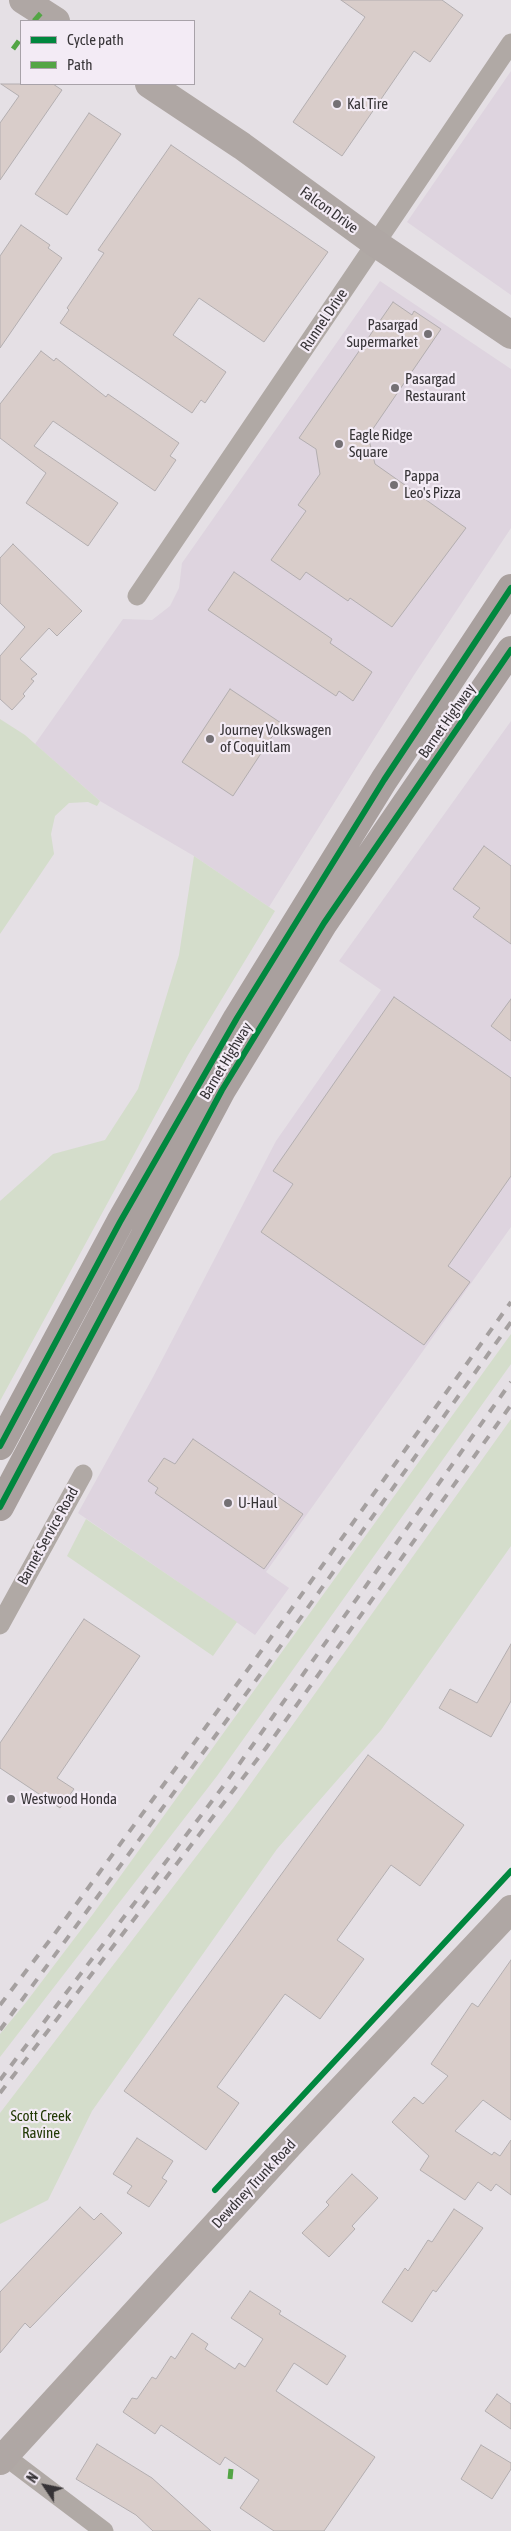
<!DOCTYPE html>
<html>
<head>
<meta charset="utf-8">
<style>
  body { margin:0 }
  #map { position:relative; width:511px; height:2531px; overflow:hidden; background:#e5e0e5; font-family:"Asap Condensed",sans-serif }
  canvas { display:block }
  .legend { position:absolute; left:20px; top:20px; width:175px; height:65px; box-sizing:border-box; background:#f3ebf5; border:1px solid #a8a2a9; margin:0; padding:6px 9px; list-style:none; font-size:15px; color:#373437 }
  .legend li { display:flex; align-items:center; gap:10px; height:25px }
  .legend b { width:25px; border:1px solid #a8a2a9 }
  .north { position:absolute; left:20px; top:2461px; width:50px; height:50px; -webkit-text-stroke:4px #f3ebf5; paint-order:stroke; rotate:304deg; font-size:14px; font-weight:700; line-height:20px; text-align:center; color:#373437 }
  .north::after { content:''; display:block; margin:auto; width:18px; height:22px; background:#373437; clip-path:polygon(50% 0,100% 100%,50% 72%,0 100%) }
</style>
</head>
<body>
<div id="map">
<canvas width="511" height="2531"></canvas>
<ul class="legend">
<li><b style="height:6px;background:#00873e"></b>Cycle path</li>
<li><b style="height:6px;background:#53a545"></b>Path</li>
</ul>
<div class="north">N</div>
</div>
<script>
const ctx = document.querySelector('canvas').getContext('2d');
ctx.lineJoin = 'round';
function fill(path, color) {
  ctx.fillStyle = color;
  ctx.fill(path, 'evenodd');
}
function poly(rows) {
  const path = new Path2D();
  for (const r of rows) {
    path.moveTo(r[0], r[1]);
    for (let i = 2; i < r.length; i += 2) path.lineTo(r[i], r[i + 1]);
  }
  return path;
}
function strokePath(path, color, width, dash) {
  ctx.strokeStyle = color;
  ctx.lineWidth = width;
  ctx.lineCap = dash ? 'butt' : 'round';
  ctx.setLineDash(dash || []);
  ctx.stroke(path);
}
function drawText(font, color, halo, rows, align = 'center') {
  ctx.font = font + ' "Asap Condensed",sans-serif';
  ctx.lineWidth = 4.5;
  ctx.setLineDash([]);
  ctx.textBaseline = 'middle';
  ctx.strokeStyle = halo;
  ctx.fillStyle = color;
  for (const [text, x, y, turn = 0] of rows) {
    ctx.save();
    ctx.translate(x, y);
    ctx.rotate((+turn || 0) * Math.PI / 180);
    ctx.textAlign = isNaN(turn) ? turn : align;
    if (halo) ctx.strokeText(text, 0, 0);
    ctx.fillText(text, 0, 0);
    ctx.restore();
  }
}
const built = poly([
  [511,71,511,295,407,222],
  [380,281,511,369,511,528,414,675,269,907,194,856,100,801,35,744,123,619,152,620,170,606,179,588,182,563],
  [511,721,511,1227,266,1572,289,1588,255,1635,78,1513,152,1379,276,1141,381,990,339,961]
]);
const green = poly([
  [0,719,25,735,100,801,97,806,88,802,69,803,55,816,51,834,54,854,0,934],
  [194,856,275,911,188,1055,0,1401,0,1201,53,1154,105,1140,138,1089,179,955],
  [511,1334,511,1364,217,1776,0,2057,0,2034,27,2001,93,1914],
  [511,1419,511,1546,381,1730,277,1849,92,2111,48,2200,0,2224,0,2113,234,1807],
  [86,1519,237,1622,213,1656,67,1556]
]);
const building = poly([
  [341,0,442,0,463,15,430,62,414,51,342,156,293,122,365,17,341,0],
  [1,84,53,84,62,90,0,180,0,123,19,96,1,84],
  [89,113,121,134,67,215,35,194,89,113],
  [171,145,328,252,264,342,199,298,173,335,226,372,205,403,201,400,192,413,60,323,69,310,67,308,104,253,98,250,171,145],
  [21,225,50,245,48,248,62,258,0,348,0,256,21,225],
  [393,302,412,315,414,311,441,329,368,436,375,464,466,528,392,627,350,598,348,601,306,572,300,580,271,560,306,511,298,505,320,474,316,449,299,438,393,302],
  [41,351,54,361,56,358,106,397,108,394,179,443,170,456,176,460,155,491,53,421,34,446,118,503,88,546,26,503,46,473,0,438,0,404,41,351],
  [13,544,82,611,57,636,49,628,20,659,37,674,31,679,34,681,23,694,25,696,12,710,0,699,0,656,25,627,0,603,0,558,13,544],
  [234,572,332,639,330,643,372,672,353,701,339,691,336,696,208,610,234,572],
  [230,689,281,723,233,796,182,762,230,689],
  [484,846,511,866,511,944,473,917,480,908,453,889,484,846],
  [394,997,511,1078,511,1176,448,1266,470,1282,424,1345,261,1232,293,1184,273,1171,394,997],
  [511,999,511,1041,491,1026,511,999],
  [193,1439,303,1514,264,1569,155,1493,158,1488,148,1481,164,1458,175,1464,193,1439],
  [84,1619,140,1656,57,1778,74,1789,60,1808,0,1768,0,1743,84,1619],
  [511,1644,511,1701,491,1737,439,1708,450,1689,477,1703,511,1644],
  [368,1755,464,1825,420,1886,391,1865,337,1940,364,1959,320,2019,285,1994,217,2087,239,2103,206,2150,124,2091,368,1755],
  [511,1960,511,2120,483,2100,455,2131,492,2155,494,2152,500,2156,511,2140,511,2195,496,2184,491,2191,478,2182,465,2200,420,2170,429,2156,392,2122,414,2097,423,2104,448,2076,431,2064,472,2003,478,2007,511,1960],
  [137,2138,173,2161,162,2178,167,2181,149,2207,127,2193,132,2186,113,2174,137,2138],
  [352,2174,378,2198,352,2226,355,2229,329,2257,302,2233,329,2205,326,2202,352,2174],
  [80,2207,94,2220,101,2213,122,2233,30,2328,25,2323,0,2353,0,2292,80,2207],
  [454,2209,483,2228,436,2292,433,2290,412,2322,382,2302,405,2268,408,2271,428,2240,432,2242,454,2209],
  [250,2291,281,2311,279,2314,346,2356,327,2385,294,2363,276,2391,375,2457,324,2531,274,2531,240,2508,259,2480,225,2457,220,2465,161,2425,155,2434,123,2412,132,2398,137,2399,152,2377,156,2379,171,2356,175,2359,192,2333,208,2344,205,2349,235,2369,239,2363,245,2367,263,2339,231,2318,250,2291],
  [497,2394,511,2404,511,2429,485,2411,497,2394],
  [97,2444,152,2478,211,2531,153,2531,136,2515,76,2479,97,2444],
  [481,2445,511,2463,511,2469,492,2499,461,2479,481,2445]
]);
const street = poly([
  [137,596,511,43],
  [0,1625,83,1474],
  [5,2456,104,2531]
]);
const secondary = poly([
  [23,0,56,21],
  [149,84,242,146,375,243,511,335],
  [0,2461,290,2144,511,1909]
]);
const primary = poly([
  [0,1446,120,1222,237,1018,384,780,511,588],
  [0,1507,222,1090,324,923,511,650]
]);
const rail = poly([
  [0,2005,53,1936,254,1661,511,1302],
  [0,2030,265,1668,511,1322],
  [0,2080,225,1784,511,1382],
  [0,2093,266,1748,511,1405]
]);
const quiet = poly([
  [34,21,42,12],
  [13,49,21,38],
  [230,2479,231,2469]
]);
const cycleway = poly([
  [0,1446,120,1222,237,1018,384,780,511,588],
  [0,1507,222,1090,324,923,511,650],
  [215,2190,511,1871]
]);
const markers = [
  [337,104,5,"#747074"],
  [428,334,5,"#747074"],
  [395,388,5,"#747074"],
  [339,444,5,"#747074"],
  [394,485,5,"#747074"],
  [210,739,5,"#747074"],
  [228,1503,5,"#747074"],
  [11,1799,5,"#747074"]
];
const poiNames = [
  ["Kal Tire",347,104],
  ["Pasargad",418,325,"right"],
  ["Supermarket",418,342,"right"],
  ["Pasargad",405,379],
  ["Restaurant",405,396],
  ["Eagle Ridge",349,435],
  ["Square",349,452],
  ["Pappa",404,476],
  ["Leo's Pizza",404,493],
  ["Journey Volkswagen",220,730],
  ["of Coquitlam",220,747],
  ["U-Haul",238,1503],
  ["Westwood Honda",21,1799]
];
const streetNames = [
  ["Falcon Drive",329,210,36],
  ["Runnel Drive",324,320,-56],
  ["Barnet Highway",447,721,-55],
  ["Barnet Highway",226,1061,-59],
  ["Barnet Service Road",48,1536,-61],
  ["Dewdney Trunk Road",254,2184,-47]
];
const parkNames = [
  ["Scott Creek",41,2116],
  ["Ravine",41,2133]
];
fill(built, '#ded4df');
fill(green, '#d4ddcb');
fill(building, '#d9cdca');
strokePath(building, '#b3aeb0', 1);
strokePath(street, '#b0a9a5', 19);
strokePath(secondary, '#afa7a4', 28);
strokePath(primary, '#a9a09e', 28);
strokePath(rail, '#a5a0a0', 4, [9, 9]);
strokePath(quiet, '#53a545', 5, [10, 5]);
strokePath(cycleway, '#00873e', 6);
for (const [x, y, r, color] of markers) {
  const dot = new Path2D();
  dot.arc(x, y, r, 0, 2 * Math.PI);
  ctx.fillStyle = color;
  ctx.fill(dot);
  strokePath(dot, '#f3ebf5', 2);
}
drawText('15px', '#373437', '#f3ebf5', poiNames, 'left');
drawText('15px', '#373437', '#f3ebf5', streetNames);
drawText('15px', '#223905', '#f3ebf5', parkNames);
</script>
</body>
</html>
